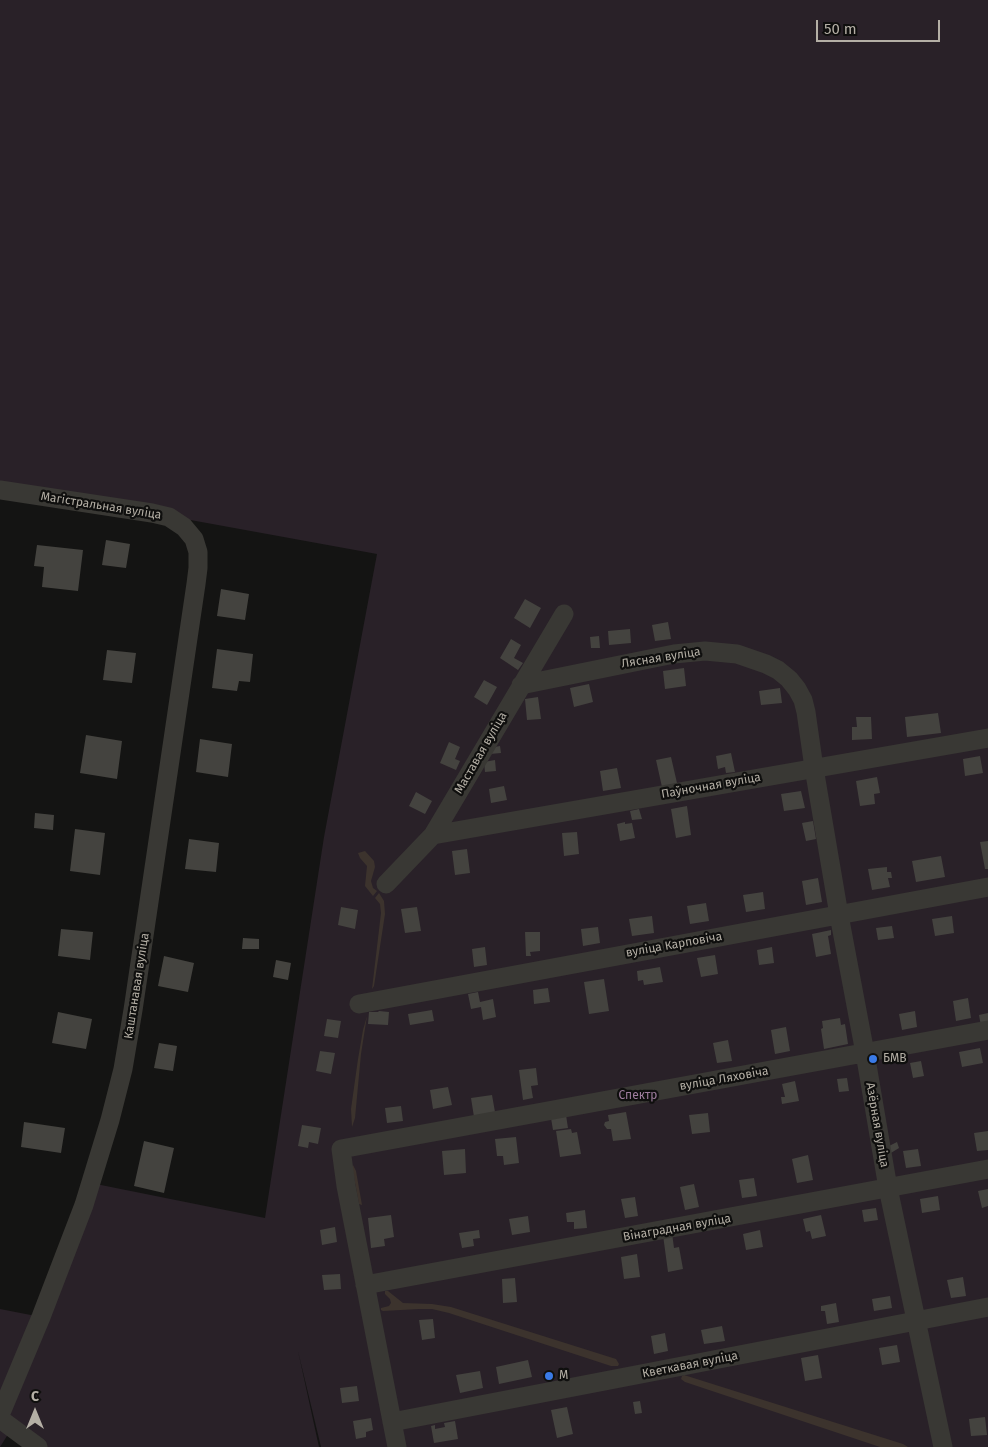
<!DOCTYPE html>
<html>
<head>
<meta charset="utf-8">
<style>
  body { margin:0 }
  #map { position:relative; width:988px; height:1447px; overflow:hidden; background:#141413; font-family:"Fira Sans",sans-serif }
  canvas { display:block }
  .north { position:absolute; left:10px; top:1387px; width:50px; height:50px; -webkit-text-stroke:4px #0f0f0e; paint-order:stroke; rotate:0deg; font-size:14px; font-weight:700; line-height:20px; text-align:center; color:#b4afa5 }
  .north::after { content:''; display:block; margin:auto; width:18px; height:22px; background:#b4afa5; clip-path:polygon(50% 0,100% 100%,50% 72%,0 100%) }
  .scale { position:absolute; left:816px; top:20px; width:124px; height:22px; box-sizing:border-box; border:2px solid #b4afa5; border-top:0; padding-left:6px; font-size:15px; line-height:18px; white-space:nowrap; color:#b4afa5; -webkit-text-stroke:4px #0f0f0e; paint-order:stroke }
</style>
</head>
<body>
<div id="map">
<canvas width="988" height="1447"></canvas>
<div class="north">С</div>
<div class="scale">50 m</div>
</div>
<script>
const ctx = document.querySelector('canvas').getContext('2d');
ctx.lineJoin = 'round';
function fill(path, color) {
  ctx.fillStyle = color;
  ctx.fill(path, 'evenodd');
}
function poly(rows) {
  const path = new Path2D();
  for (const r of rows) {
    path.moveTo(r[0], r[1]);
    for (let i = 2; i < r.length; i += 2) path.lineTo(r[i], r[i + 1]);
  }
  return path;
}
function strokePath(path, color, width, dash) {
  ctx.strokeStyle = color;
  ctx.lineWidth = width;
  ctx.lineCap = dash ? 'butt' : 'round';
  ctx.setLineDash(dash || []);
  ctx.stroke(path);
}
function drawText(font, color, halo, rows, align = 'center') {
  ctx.font = font + ' "Fira Sans",sans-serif';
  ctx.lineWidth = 4.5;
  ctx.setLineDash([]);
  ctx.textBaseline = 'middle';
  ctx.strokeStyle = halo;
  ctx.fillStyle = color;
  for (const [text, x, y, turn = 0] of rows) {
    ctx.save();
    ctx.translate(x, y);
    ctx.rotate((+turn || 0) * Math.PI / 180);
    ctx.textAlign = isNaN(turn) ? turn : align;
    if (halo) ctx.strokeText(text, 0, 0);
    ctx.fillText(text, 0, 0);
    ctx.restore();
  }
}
const green = poly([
  [0,0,988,0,988,1447,321,1447,298,1351,319,1447,38,1447,12,1428,0,1447,0,1309,41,1317,91,1183,265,1218,324,837,377,554,152,513,0,490]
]);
const water = poly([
  [365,851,374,861,375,867,371,881,373,888,377,891,373,896,365,886,367,866,360,858,358,853],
  [379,893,384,901,385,914,374,986,372,989,381,913,380,904,375,898],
  [367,1016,361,1054,355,1118,352,1127,351,1109,358,1059,363,1030],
  [353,1165,356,1171,362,1205,359,1204,352,1167],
  [385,1291,388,1291,403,1303,432,1304,451,1307,616,1359,619,1364,618,1366,611,1366,449,1313,432,1309,419,1309,383,1311,381,1310,381,1308,389,1306,391,1303,390,1299,385,1294],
  [684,1375,903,1444,908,1447,880,1447,685,1382,681,1379,682,1376]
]);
const building = poly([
  [106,540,130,544,126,568,102,565],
  [37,545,83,550,78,591,42,587,44,567,34,566],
  [221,589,249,594,245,620,217,616],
  [525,599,541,608,530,628,514,618],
  [668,622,671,639,655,641,652,625],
  [630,629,631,643,609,645,608,631],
  [599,636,600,648,591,648,590,637],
  [511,639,521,645,514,658,523,663,518,670,500,658],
  [217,649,253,654,250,682,239,681,237,691,212,688],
  [107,650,136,653,132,683,103,680],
  [684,668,686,686,665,689,663,671],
  [484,680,497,687,487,705,474,697],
  [589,684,593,702,574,707,570,688],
  [780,688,782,703,761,705,759,691],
  [538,697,541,719,527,720,525,699],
  [938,713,941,733,907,737,905,717],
  [856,717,871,717,872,739,852,740,852,727,857,727],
  [86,735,122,741,117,779,80,773],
  [200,739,232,744,228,777,196,772],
  [449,742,460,747,455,759,460,761,456,770,440,763],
  [500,746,501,753,490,754,489,748],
  [731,753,735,772,726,773,725,767,718,769,716,756],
  [980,756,983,773,965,776,963,759],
  [671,757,677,783,662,787,656,760],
  [495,760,496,771,485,772,484,762],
  [617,768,621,788,603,791,600,771],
  [877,777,880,793,874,794,875,804,860,806,856,781],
  [504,786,507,800,491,803,489,789],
  [801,791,805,808,784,811,781,794],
  [416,792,432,801,425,814,409,806],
  [687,806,691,835,676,838,671,809],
  [639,809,642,819,632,820,630,811],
  [35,813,54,815,53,830,34,828],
  [813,821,816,839,806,841,802,823],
  [625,822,625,824,632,823,635,838,620,841,617,824],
  [75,829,105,833,100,875,70,871],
  [577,832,579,854,564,856,562,833],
  [189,839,219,843,216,872,185,869],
  [988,841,988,869,985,869,980,842],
  [467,849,470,873,455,875,452,851],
  [941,856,945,877,916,882,912,861],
  [887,867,887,872,891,872,892,878,888,878,890,887,872,890,868,869],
  [818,878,822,902,806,905,802,881],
  [763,892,765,909,746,912,743,895],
  [706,903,709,921,690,924,687,906],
  [341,907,358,910,355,929,338,925],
  [417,907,421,931,405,933,401,909],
  [652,916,654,933,632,936,629,919],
  [952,916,954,933,935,936,932,919],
  [892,926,894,938,878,940,876,928],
  [598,927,600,943,583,946,581,929],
  [61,929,93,932,90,960,58,956],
  [831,930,831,935,828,936,831,954,816,957,812,934],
  [525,932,540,932,540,951,530,952,531,956,526,956],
  [243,938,259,939,259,949,242,949],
  [485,947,487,965,474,967,472,949],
  [772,947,774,963,759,965,757,950],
  [715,955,718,974,701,977,697,958],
  [164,956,194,963,188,992,158,986],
  [276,960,291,963,288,980,273,977],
  [660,967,663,982,644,985,643,980,638,981,637,971],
  [604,979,609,1011,589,1014,584,982],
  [548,988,550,1002,534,1004,533,990],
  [478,992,480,1002,493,999,496,1017,483,1020,481,1007,471,1009,468,994],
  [968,998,971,1018,956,1021,953,1001],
  [432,1010,434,1021,410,1025,408,1014],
  [379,1011,389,1012,388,1025,368,1024,369,1012,378,1012],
  [915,1011,917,1027,902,1030,899,1014],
  [58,1012,92,1019,86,1049,52,1043],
  [988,1013,988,1025,981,1026,979,1015],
  [840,1018,841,1025,845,1024,848,1044,824,1049,821,1029,823,1028,822,1021],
  [327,1019,341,1021,338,1038,324,1036],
  [786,1027,790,1051,775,1054,771,1030],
  [728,1040,732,1061,717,1063,713,1043],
  [159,1043,177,1046,173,1071,154,1068],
  [980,1048,983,1063,962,1067,959,1052],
  [320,1051,335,1053,331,1074,316,1071],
  [921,1061,924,1076,913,1078,910,1063],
  [536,1068,538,1085,531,1086,533,1098,523,1100,519,1070],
  [847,1078,849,1091,839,1092,837,1079],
  [795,1081,799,1101,782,1104,781,1097,785,1097,782,1084],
  [448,1087,452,1105,433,1109,430,1090],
  [492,1095,495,1112,474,1117,471,1098],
  [401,1106,403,1121,387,1123,385,1108],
  [626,1112,631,1139,613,1141,611,1129,607,1129,604,1125,605,1122,609,1121,608,1115],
  [708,1113,710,1132,692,1134,689,1115],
  [566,1115,568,1128,553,1130,551,1118],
  [24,1122,65,1128,61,1153,21,1147],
  [302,1125,321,1128,318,1144,309,1142,308,1148,298,1146],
  [571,1129,572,1133,577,1132,581,1154,560,1157,556,1131],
  [988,1131,988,1150,977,1151,974,1133],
  [516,1137,519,1163,504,1165,503,1156,497,1156,495,1139],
  [144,1141,174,1148,164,1193,134,1186],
  [897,1142,899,1148,886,1156,885,1148],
  [465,1149,466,1173,444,1175,442,1151],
  [918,1149,921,1166,906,1168,903,1151],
  [808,1155,813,1180,797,1183,792,1159],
  [754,1178,757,1196,742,1198,739,1180],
  [694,1184,699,1207,685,1210,680,1187],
  [988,1189,988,1206,982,1208,978,1191],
  [938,1196,940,1210,922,1213,920,1199],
  [635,1197,638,1216,625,1218,621,1199],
  [876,1208,878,1220,864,1222,862,1210],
  [585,1210,587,1228,574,1229,574,1222,567,1222,566,1213],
  [391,1215,394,1237,384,1239,385,1246,371,1248,368,1218],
  [821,1215,826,1236,812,1239,810,1231,806,1232,803,1219],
  [528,1216,530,1232,512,1235,509,1219],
  [335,1227,337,1242,322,1245,320,1230],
  [479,1230,480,1238,473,1239,474,1246,462,1248,459,1233],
  [760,1230,763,1247,746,1250,743,1234],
  [672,1233,674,1248,679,1247,683,1269,668,1272,663,1235],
  [637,1254,640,1277,624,1279,621,1257],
  [340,1274,341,1289,324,1290,322,1275],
  [963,1277,966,1296,951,1298,947,1280],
  [515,1278,517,1302,503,1303,502,1279],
  [890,1296,892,1308,874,1311,872,1299],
  [836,1303,839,1322,827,1324,825,1311,821,1311,821,1306],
  [433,1319,435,1338,422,1340,419,1320],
  [722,1326,725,1341,704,1344,701,1330],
  [665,1333,668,1351,654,1354,651,1336],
  [897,1345,900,1362,882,1365,879,1348],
  [818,1355,822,1378,805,1381,801,1358],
  [528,1360,532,1377,499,1384,496,1367],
  [480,1371,483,1388,460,1393,456,1375],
  [547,1373,552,1373,552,1380,547,1380],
  [357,1386,359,1401,342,1403,340,1388],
  [640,1401,642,1413,635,1414,633,1402],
  [567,1407,573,1434,557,1438,551,1410],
  [985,1417,987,1435,971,1436,969,1419],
  [371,1418,373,1430,366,1432,366,1437,356,1439,353,1421],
  [455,1421,458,1439,434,1443,431,1426,435,1425,435,1429,445,1427,444,1423]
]);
const street = poly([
  [0,490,152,513,169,517,184,527,194,539,198,552,198,568,196,584,133,1010,123,1069,110,1120,84,1205,41,1317,0,1415],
  [521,685,674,654,705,651,737,654,766,664,778,670,789,679,797,689,803,700,806,712,814,768,839,915,865,1053,888,1188,943,1447],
  [433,835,988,738],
  [386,884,433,835,564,614],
  [359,1004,988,887],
  [365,1285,988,1169],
  [0,1419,38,1447],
  [392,1422,988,1307],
  [397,1447,346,1186,341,1149,988,1030]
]);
const markers = [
  [873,1059,5,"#3a7ae6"],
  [549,1376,5,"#3a7ae6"]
];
const streetNames = [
  ["Магістральная вуліца",101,506,9],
  ["Лясная вуліца",661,658,-9],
  ["Маставая вуліца",481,753,-60],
  ["Паўночная вуліца",711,786,-10],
  ["вуліца Карповіча",674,945,-10],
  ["Каштанавая вуліца",137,986,-81],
  ["вуліца Ляховіча",724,1079,-10],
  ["Азёрная вуліца",877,1125,80],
  ["Вінаградная вуліца",677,1228,-10],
  ["Кветкавая вуліца",690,1365,-11]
];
const poiNames = [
  ["БМВ",883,1059],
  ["М",559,1376]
];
const parkNames = [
  ["Спектр",638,1096]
];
fill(green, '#292128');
fill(water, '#3c332d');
fill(building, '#44433f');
strokePath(street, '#393834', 19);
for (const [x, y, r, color] of markers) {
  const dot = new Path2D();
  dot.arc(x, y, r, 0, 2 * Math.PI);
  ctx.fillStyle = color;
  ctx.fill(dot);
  strokePath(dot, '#0f0f0e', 2);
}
drawText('12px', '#b4afa5', '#0f0f0e', streetNames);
drawText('12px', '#b4afa5', '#0f0f0e', poiNames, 'left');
drawText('12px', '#9e7d9d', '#0f0f0e', parkNames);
</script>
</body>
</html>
